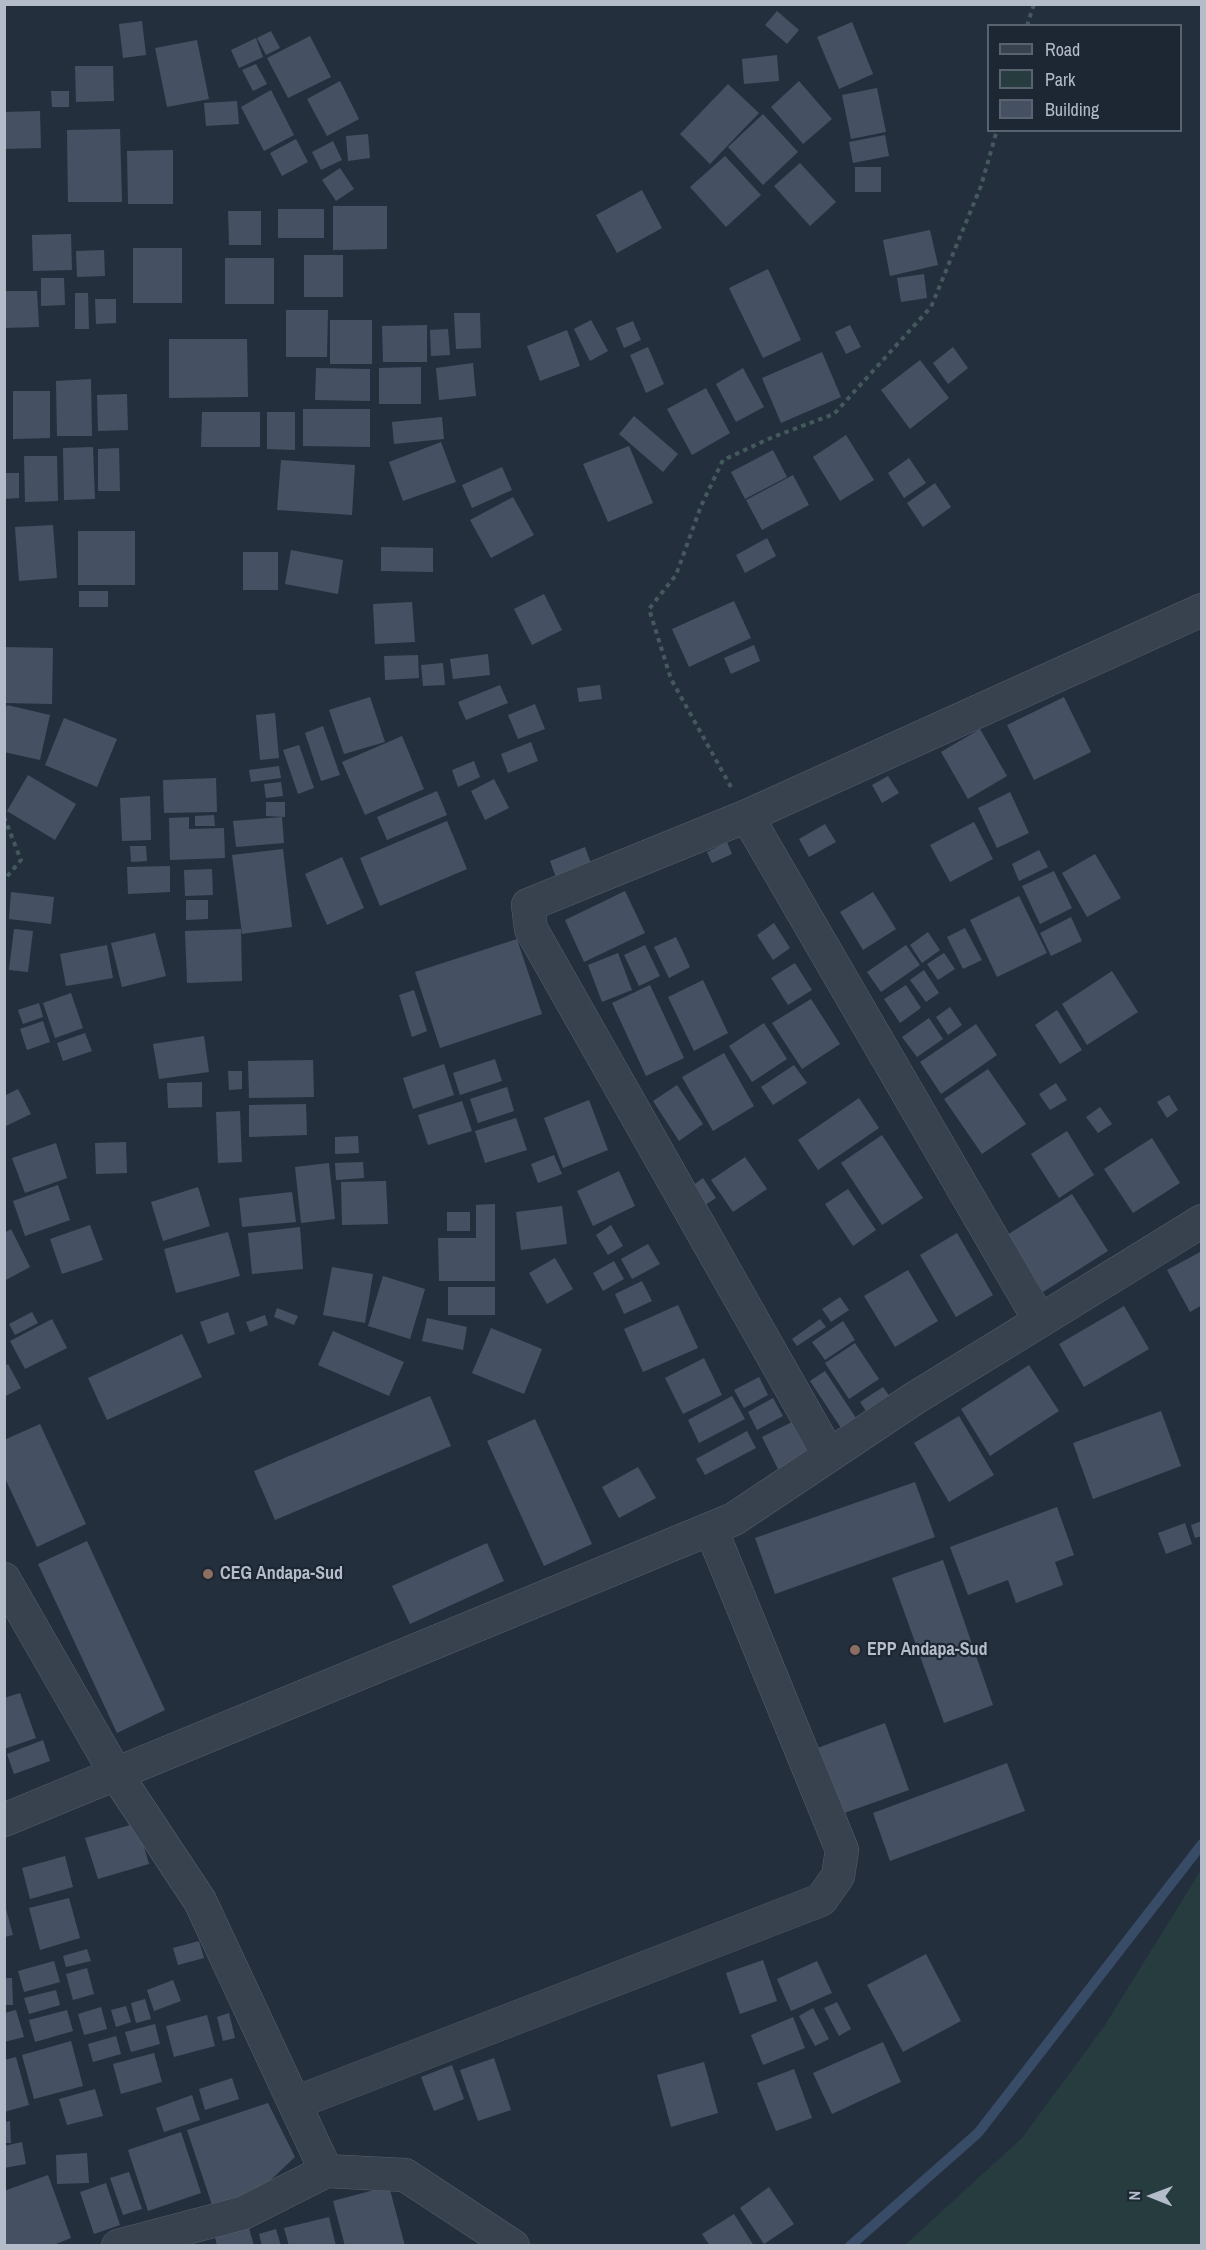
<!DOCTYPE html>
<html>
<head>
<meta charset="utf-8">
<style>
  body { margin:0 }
  #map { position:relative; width:1206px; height:2250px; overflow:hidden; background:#242f3e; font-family:"Archivo Narrow",sans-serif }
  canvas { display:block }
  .frame { position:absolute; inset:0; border:6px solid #b4bcc9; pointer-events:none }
  .legend { position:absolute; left:987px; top:24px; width:195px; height:108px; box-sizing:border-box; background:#1d2633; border:2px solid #59626f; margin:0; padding:8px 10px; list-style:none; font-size:18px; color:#b4bcc9 }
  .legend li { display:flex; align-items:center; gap:12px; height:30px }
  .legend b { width:30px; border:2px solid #59626f }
  .north { position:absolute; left:1122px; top:2166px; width:60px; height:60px; -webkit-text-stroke:4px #1d2633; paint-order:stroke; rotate:271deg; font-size:16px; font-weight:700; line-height:24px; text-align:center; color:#b4bcc9 }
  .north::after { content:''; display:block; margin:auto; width:21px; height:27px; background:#b4bcc9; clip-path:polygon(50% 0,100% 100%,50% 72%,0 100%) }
</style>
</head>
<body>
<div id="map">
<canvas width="1206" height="2250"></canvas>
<div class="frame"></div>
<ul class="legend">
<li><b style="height:8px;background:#38414e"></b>Road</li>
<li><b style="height:16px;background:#263c3f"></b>Park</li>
<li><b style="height:16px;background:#455162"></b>Building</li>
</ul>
<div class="north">N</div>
</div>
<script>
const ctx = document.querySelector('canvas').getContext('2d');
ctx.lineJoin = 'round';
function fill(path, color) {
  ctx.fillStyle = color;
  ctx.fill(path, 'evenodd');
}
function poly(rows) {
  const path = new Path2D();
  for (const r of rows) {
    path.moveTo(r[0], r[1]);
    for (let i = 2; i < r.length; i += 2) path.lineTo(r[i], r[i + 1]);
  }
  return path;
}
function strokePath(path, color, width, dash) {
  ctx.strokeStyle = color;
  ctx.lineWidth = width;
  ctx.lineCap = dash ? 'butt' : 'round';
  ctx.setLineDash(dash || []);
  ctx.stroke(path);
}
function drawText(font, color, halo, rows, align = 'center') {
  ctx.font = font + ' "Archivo Narrow",sans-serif';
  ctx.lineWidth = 4.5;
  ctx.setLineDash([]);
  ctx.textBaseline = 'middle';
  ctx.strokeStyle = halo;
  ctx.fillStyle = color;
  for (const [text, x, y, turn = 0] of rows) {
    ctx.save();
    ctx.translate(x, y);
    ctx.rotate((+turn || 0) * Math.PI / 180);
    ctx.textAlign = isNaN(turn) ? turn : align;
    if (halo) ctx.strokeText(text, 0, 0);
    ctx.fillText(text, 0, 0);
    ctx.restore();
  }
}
const green = poly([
  [1201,1870,1201,2245,905,2245,1022,2138,1105,2025]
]);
const stream = poly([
  [850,2246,978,2133,1202,1844]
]);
const building = poly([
  [777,11,799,30,787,44,765,25],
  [142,21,146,55,123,58,119,24],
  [852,22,873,74,839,89,817,37],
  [271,31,280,48,266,55,257,38],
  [310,36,331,77,288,98,267,58],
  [256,38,263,57,239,68,231,50],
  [197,40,209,99,167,107,155,48],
  [777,55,779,81,744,84,742,59],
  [256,64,267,84,253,91,242,70],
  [75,66,113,66,114,101,76,102],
  [340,81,359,119,327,136,307,99],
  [799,81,832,119,803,144,771,107],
  [728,84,759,113,710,164,680,134],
  [877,88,886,132,851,139,842,95],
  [271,90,294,135,264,151,241,107],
  [51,91,69,91,69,107,52,107],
  [237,101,239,124,206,126,204,103],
  [40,111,41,148,4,149,4,112],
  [763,114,798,152,763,185,728,147],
  [120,129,122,202,68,202,67,130],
  [368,134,370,158,348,161,346,136],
  [885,135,889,156,853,163,849,142],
  [296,139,308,162,282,176,270,153],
  [333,141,342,160,321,170,312,152],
  [173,150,173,204,128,204,127,151],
  [725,156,761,195,726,227,690,187],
  [800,163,836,202,810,226,774,186],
  [855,167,881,167,881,192,855,192],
  [340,168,354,189,336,201,322,180],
  [642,190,662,228,617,253,596,215],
  [333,206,387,206,387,249,333,250],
  [278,209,324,209,324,238,278,238],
  [228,211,261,211,261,245,229,245],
  [930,230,938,265,890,276,883,240],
  [71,234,72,270,33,271,32,235],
  [133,248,182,248,182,303,133,303],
  [104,250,105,276,77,277,76,251],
  [304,255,343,255,343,297,304,297],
  [225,258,274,258,274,304,225,304],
  [768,269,801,340,763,358,729,288],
  [924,274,927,298,901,302,897,278],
  [41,278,64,278,65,305,41,306],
  [4,291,37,291,39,327,4,328],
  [75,293,88,293,89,329,75,329],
  [95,299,116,299,116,323,96,324],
  [286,310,328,310,327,357,286,357],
  [454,313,480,313,481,348,456,349],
  [330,320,372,320,372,364,330,364],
  [591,320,608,351,590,361,574,329],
  [633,321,641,340,624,348,616,328],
  [427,325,427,362,383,362,382,326],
  [850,325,861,347,846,354,835,332],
  [448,329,450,355,431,356,430,330],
  [567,330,580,366,540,381,527,346],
  [169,339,247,339,248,397,169,398],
  [648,347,664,384,646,393,630,355],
  [953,347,968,368,948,384,933,363],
  [822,352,841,397,781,423,762,378],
  [920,360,949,398,910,429,881,390],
  [473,363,476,396,439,400,436,368],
  [421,367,421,404,379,404,379,368],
  [316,368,370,369,370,401,315,400],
  [743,368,764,407,736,422,716,384],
  [91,379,92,436,57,436,56,381],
  [706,388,730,433,692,455,667,409],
  [13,391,50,391,50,438,13,439],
  [127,394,128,430,98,431,97,395],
  [303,409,370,409,370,447,303,446],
  [202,412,260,412,260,447,201,447],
  [267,412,295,412,295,450,267,449],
  [634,416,678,454,663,472,619,434],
  [442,417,444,439,394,444,392,422],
  [846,435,874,480,840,501,813,457],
  [441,442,456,482,403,501,389,462],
  [629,446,653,503,608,522,583,464],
  [93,447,95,499,64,500,63,448],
  [119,448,120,491,98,491,98,449],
  [773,450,787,477,745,499,731,472],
  [24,456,57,456,58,501,25,502],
  [909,458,926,483,904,498,888,473],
  [281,460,355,465,352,515,277,510],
  [502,467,512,490,472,508,462,485],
  [4,473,19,473,19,498,4,499],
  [793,475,809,505,762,530,746,500],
  [935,483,951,507,923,527,907,503],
  [513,497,534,535,491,558,470,520],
  [53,525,57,578,19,581,15,527],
  [78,531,135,531,135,585,78,585],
  [767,538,776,556,745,573,736,555],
  [381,547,433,548,433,572,381,571],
  [291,550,343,560,338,594,285,584],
  [243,552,278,552,278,590,243,590],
  [79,591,108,591,108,607,79,607],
  [544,594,562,630,532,645,514,609],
  [734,601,751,638,689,667,672,629],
  [412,602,415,642,375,644,373,604],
  [754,645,760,661,731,674,724,658],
  [4,647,53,648,52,704,4,703],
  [488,654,490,675,453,679,450,659],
  [418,655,419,678,385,680,384,656],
  [443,663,445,685,423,686,421,665],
  [500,685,508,703,466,720,458,702],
  [600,685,602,699,579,702,577,688],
  [370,697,385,742,344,754,329,710],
  [1064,697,1091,752,1034,780,1007,725],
  [535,704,545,729,518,739,508,715],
  [7,705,50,715,40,760,4,752,4,714],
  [275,713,279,758,260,760,256,715],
  [64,718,117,739,97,787,45,765],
  [323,726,340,775,321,781,305,733],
  [980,729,1007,776,968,799,941,752],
  [402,736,424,789,365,815,342,762],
  [531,742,538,761,508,773,501,754],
  [299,745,314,788,298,794,283,750],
  [474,761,480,777,458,787,452,770],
  [279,766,281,778,251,782,249,770],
  [28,775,76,804,55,840,7,811],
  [888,776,899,793,882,803,872,785],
  [216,778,217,812,164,813,163,780],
  [494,779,509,808,485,820,471,791],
  [281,782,283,796,266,798,264,784],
  [437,791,447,815,387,840,377,817],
  [1010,792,1029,833,997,848,978,808],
  [150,796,151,840,122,841,120,798],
  [266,802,285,802,285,817,266,816],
  [214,815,215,826,195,826,195,816],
  [189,817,189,829,224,828,225,858,170,860,169,818],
  [282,817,284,843,236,847,233,821],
  [447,821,467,869,380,906,360,858],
  [974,822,993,859,950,882,930,845],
  [825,824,836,842,809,857,799,839],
  [727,842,732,854,712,863,707,852],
  [130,846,146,846,147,861,131,862],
  [585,847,593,869,558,883,550,861],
  [283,849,292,927,242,934,232,855],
  [1039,850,1048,867,1019,881,1012,864],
  [1095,854,1121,898,1087,917,1062,873],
  [342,857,364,908,327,925,305,874],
  [170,866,170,892,128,894,127,867],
  [212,869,213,895,185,896,184,870],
  [1054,871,1072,908,1040,924,1022,886],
  [625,891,645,933,584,962,565,920],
  [11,892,54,897,51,924,9,919],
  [873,892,896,929,863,950,840,912],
  [1019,896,1047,953,997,977,970,920],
  [186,900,208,900,208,919,186,920],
  [1071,917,1082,941,1051,956,1040,933],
  [774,923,790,948,773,960,757,935],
  [965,928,982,960,963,969,947,937],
  [14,929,33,931,28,972,9,970],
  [241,929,242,981,187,983,185,931],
  [928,932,940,950,922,963,910,945],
  [155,933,166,976,122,987,111,943],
  [676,937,690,967,669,978,654,947],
  [517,939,542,1014,440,1048,415,972],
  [107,945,113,978,66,986,60,954],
  [645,945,660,976,639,986,624,955],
  [906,945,920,965,881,992,867,972],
  [618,953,632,990,602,1002,588,965],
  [944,953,955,969,938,980,927,964],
  [795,963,812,990,788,1005,771,978],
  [924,970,939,993,926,1002,910,980],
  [1112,971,1138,1012,1087,1045,1062,1004],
  [703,980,728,1033,694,1051,668,997],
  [650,985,684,1058,646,1076,612,1003],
  [906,985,921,1008,900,1023,884,999],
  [414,990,427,1031,412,1037,399,995],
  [71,993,83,1028,55,1038,43,1003],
  [811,999,840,1044,802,1069,772,1023],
  [39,1003,43,1017,23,1024,18,1010],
  [950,1007,962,1025,948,1035,936,1017],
  [1057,1010,1082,1050,1060,1064,1035,1025],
  [929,1018,943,1039,917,1057,902,1037],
  [43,1021,50,1042,27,1050,20,1029],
  [764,1023,787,1059,752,1082,729,1046],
  [976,1024,997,1055,941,1094,920,1062],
  [85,1033,92,1051,63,1061,57,1043],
  [204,1036,209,1072,159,1079,153,1044],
  [724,1053,754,1106,713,1131,682,1077],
  [495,1059,502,1081,460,1095,453,1073],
  [313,1060,314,1097,249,1098,248,1061],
  [444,1064,454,1095,413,1109,403,1078],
  [794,1065,807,1083,773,1105,761,1087],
  [988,1069,1026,1124,982,1154,944,1099],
  [228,1071,242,1071,242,1089,229,1090],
  [202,1082,202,1107,168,1108,167,1083],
  [1056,1083,1067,1100,1050,1110,1039,1094],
  [677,1085,703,1124,679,1141,653,1101],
  [507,1087,514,1111,478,1123,470,1099],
  [18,1089,31,1114,4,1127,4,1096],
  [1169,1095,1178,1110,1167,1118,1157,1102],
  [859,1098,879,1128,818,1170,798,1140],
  [589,1100,608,1150,563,1168,544,1118],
  [462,1101,472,1131,428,1145,418,1115],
  [306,1104,307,1135,249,1137,249,1105],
  [1100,1107,1112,1124,1098,1133,1086,1117],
  [240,1111,242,1162,218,1163,216,1112],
  [516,1118,527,1150,485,1163,475,1131],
  [1067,1131,1094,1175,1059,1198,1031,1154],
  [882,1135,923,1198,882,1225,841,1163],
  [358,1136,359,1153,335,1154,335,1137],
  [1152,1138,1180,1183,1133,1213,1104,1169],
  [126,1142,127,1173,96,1174,95,1143],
  [56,1143,67,1178,25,1193,12,1158],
  [554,1155,562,1174,538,1183,531,1164],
  [745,1157,767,1189,733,1212,711,1180],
  [363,1162,364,1178,336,1180,335,1163],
  [329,1163,335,1219,301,1223,295,1167],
  [619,1171,635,1206,593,1226,577,1191],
  [703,1178,716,1198,705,1205,692,1186],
  [386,1181,388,1224,342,1225,341,1182],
  [58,1185,70,1220,25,1236,13,1201],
  [198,1187,210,1226,163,1241,151,1202],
  [848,1189,876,1230,853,1246,825,1204],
  [292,1192,296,1222,242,1227,239,1198],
  [1072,1194,1108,1251,1043,1292,1007,1235],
  [495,1204,495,1281,439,1281,438,1238,476,1238,476,1205],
  [562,1206,567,1244,521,1250,516,1212],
  [447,1212,470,1212,470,1231,447,1231],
  [90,1225,103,1260,62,1274,50,1239],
  [611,1225,623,1246,608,1255,596,1235],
  [300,1227,303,1269,252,1274,248,1233],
  [11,1229,30,1267,4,1281,4,1233],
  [228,1232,240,1276,176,1293,164,1249],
  [957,1233,993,1295,956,1317,920,1255],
  [648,1244,660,1264,632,1279,621,1259],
  [1202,1251,1202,1305,1190,1312,1167,1270],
  [555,1258,573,1289,547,1304,529,1273],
  [614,1261,624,1279,603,1291,593,1273],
  [332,1267,373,1274,365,1323,323,1315],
  [908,1270,938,1321,895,1347,864,1296],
  [383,1276,425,1289,410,1339,368,1326],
  [642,1281,652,1301,624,1314,615,1294],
  [448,1287,495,1287,495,1315,448,1315],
  [840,1297,849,1310,831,1322,822,1309],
  [678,1305,698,1348,643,1372,624,1329],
  [1124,1306,1149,1349,1084,1387,1059,1344],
  [277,1308,298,1316,294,1325,274,1317],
  [32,1312,38,1323,15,1335,9,1324],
  [228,1312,235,1334,208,1344,200,1322],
  [265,1315,268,1325,250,1332,246,1322],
  [427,1318,467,1327,463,1350,422,1341],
  [52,1319,67,1348,25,1369,10,1341],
  [820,1319,826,1327,797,1346,792,1339],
  [843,1321,855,1340,825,1360,812,1342],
  [491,1328,542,1349,524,1394,472,1373],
  [333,1331,404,1362,389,1396,318,1365],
  [182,1334,202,1377,107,1420,88,1378],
  [855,1343,879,1379,849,1399,825,1363],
  [704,1358,722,1395,683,1414,665,1378],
  [8,1364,21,1388,4,1397,4,1366],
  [1029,1365,1059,1411,990,1456,961,1409],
  [825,1371,856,1418,841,1428,810,1381],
  [759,1377,768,1395,744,1408,734,1390],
  [883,1387,893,1401,870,1417,860,1402],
  [430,1396,451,1446,275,1520,254,1471],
  [732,1396,745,1419,699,1443,688,1420],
  [773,1398,783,1416,757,1430,748,1412],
  [1161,1411,1181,1466,1093,1499,1073,1443],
  [959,1416,994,1475,949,1502,914,1443],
  [535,1419,592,1544,544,1566,487,1441],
  [794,1421,810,1452,778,1469,762,1437],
  [40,1424,86,1524,37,1547,4,1476,4,1440],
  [747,1431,756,1448,705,1475,696,1459],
  [638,1467,656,1498,619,1518,602,1487],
  [915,1482,935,1537,775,1594,755,1538],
  [1057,1507,1074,1555,1055,1562,1063,1585,1016,1603,1008,1580,968,1595,950,1547],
  [1202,1521,1202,1536,1195,1538,1191,1525],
  [1185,1523,1192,1544,1166,1554,1158,1533],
  [87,1541,165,1710,117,1733,38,1564],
  [487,1543,504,1581,410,1624,392,1586],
  [943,1560,993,1705,944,1723,892,1578],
  [20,1693,36,1738,4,1749,4,1698],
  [885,1723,909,1790,836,1816,812,1750],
  [43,1740,50,1761,14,1774,7,1754],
  [1007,1763,1025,1811,890,1861,873,1813],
  [137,1823,149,1864,98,1879,85,1838],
  [65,1856,73,1887,30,1899,22,1868],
  [69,1898,80,1938,40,1950,29,1908],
  [5,1905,13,1935,4,1937,4,1906],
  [199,1941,204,1958,178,1965,173,1948],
  [87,1949,91,1961,66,1967,63,1956],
  [926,1954,961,2021,903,2052,867,1985],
  [763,1960,777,2001,740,2014,726,1973],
  [54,1961,60,1982,24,1992,18,1971],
  [817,1961,832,1993,791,2011,777,1979],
  [87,1968,94,1994,73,2000,66,1974],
  [4,1978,12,1978,13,2005,4,2005],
  [173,1980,181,2001,154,2011,147,1990],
  [56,1990,60,2005,29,2014,24,1998],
  [145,1999,151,2019,136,2023,131,2003],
  [837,2002,851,2029,839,2036,824,2008],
  [126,2006,131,2022,116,2027,111,2010],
  [101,2007,107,2029,84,2035,78,2014],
  [813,2008,829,2039,815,2046,799,2016],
  [16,2010,24,2037,4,2042,4,2013],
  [67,2010,73,2031,35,2042,29,2020],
  [229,2013,235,2038,223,2041,217,2017],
  [207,2015,215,2046,174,2057,166,2026],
  [793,2017,805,2048,763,2065,751,2035],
  [155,2024,160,2044,131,2052,125,2032],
  [116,2036,121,2054,93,2062,88,2044],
  [71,2041,83,2086,34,2099,22,2055],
  [883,2042,901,2082,832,2114,813,2073],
  [154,2053,162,2082,121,2094,113,2064],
  [16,2057,29,2105,4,2112,4,2060],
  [494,2058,511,2110,478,2121,460,2070],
  [704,2062,718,2113,671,2127,657,2075],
  [452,2065,464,2099,434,2111,421,2077],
  [794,2069,812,2118,776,2131,757,2083],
  [232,2078,239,2099,205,2110,199,2089],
  [95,2089,103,2116,67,2125,59,2099],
  [192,2095,200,2120,164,2132,156,2108],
  [268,2103,295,2157,257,2193,213,2208,187,2130],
  [10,2121,11,2143,4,2143,4,2122],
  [181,2132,201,2193,148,2211,128,2150],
  [22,2142,26,2164,4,2168,4,2146],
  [87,2153,89,2183,57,2184,56,2155],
  [129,2172,142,2209,123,2215,110,2178],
  [48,2175,71,2238,51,2246,4,2246,4,2191],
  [106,2183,120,2225,94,2234,80,2192],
  [389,2186,405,2246,345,2246,333,2201],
  [769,2187,794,2224,764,2244,740,2208],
  [734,2214,754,2246,710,2246,702,2234],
  [329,2217,336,2246,289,2246,284,2228],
  [249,2228,254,2246,217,2246,215,2237],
  [276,2229,281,2246,262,2246,259,2234]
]);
const path = poly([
  [1027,26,1034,4],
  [731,787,671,679,649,609,676,575,701,506,723,460,773,437,834,414,931,307,981,186,997,130],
  [4,817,21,860,4,880]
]);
const minor = poly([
  [747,816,1040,1321],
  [829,1455,531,929,528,905,747,816,1202,610],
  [4,1579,116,1774,200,1901,326,2171,405,2175,513,2246],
  [4,1820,734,1519,915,1398,1202,1221],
  [295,2103,821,1900,838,1876,842,1850,711,1529],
  [118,2246,243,2213,326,2171]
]);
const markers = [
  [208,1574,6,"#8d6e63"],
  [855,1650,6,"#8d6e63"]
];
const poiNames = [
  ["CEG Andapa-Sud",220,1574],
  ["EPP Andapa-Sud",867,1650]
];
fill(green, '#263c3f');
strokePath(stream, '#394c67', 10);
fill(building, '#455162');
strokePath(minor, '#565f6c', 34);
strokePath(path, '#44595c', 4, [4.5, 4.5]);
strokePath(minor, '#38414e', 33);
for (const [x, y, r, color] of markers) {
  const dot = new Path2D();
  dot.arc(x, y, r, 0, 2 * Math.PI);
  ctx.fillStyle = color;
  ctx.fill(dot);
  strokePath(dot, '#1d2633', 2);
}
drawText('bold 18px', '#b4bcc9', '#1d2633', poiNames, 'left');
</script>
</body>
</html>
